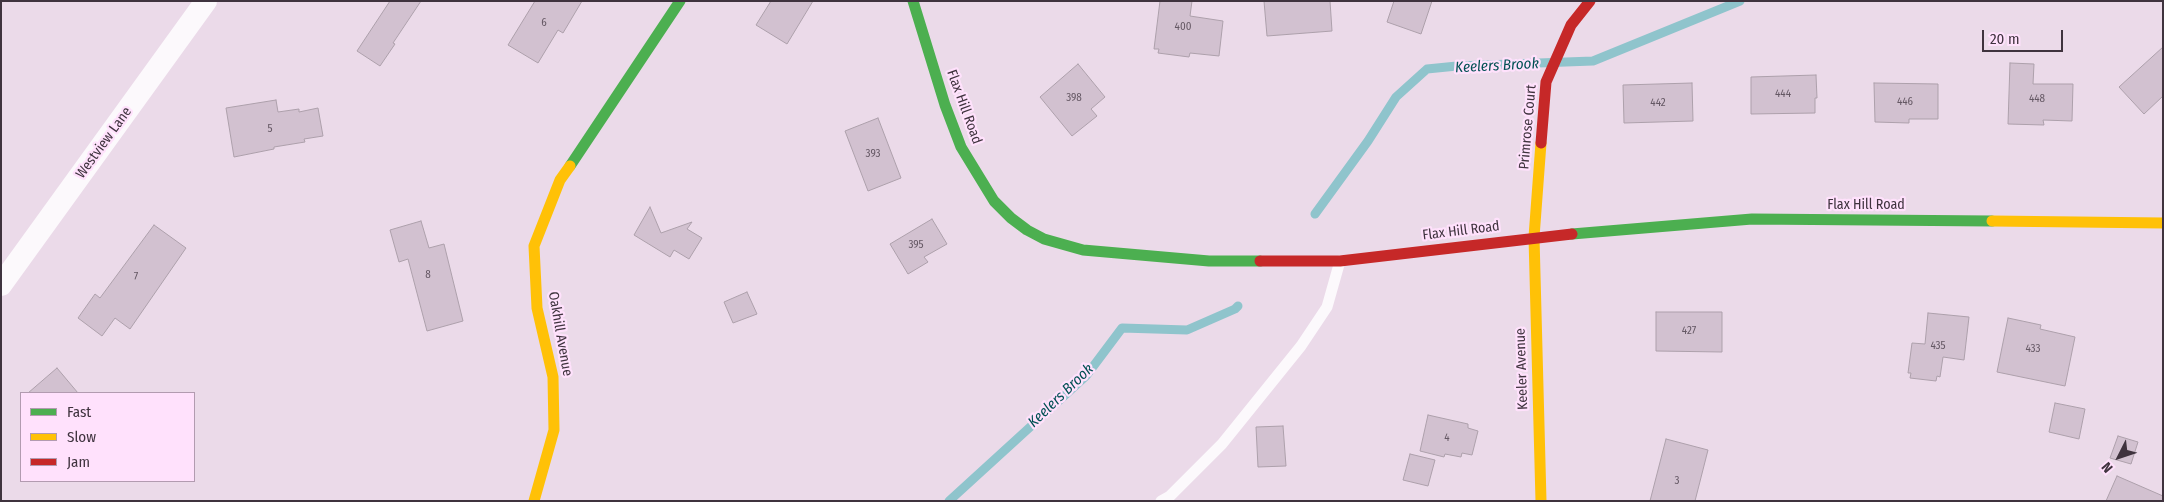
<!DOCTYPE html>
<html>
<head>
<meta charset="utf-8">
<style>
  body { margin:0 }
  #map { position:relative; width:2164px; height:502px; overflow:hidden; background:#ebdae9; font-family:"Fira Sans Condensed",sans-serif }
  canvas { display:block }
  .frame { position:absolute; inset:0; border:2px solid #3f333e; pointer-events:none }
  .legend { position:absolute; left:20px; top:392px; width:175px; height:90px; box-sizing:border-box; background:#ffe1fc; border:1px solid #b29bb0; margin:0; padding:6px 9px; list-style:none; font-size:15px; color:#3f333e }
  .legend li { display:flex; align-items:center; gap:10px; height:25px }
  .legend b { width:25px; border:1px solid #b29bb0 }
  .north { position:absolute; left:2094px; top:432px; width:50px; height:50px; -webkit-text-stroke:4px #ffe1fc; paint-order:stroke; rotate:229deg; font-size:14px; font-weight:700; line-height:20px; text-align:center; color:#3f333e }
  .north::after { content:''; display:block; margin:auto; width:18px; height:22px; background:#3f333e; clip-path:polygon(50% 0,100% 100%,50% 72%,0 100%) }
  .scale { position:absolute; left:1982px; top:30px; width:81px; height:22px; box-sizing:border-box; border:2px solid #3f333e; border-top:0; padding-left:6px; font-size:15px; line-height:18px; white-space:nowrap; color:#3f333e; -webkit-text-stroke:4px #ffe1fc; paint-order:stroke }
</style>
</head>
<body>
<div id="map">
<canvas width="2164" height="502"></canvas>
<div class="frame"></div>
<ul class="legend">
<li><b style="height:6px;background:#4caf50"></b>Fast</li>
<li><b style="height:6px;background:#ffc107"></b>Slow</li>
<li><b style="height:6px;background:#c62828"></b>Jam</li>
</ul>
<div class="north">N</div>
<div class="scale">20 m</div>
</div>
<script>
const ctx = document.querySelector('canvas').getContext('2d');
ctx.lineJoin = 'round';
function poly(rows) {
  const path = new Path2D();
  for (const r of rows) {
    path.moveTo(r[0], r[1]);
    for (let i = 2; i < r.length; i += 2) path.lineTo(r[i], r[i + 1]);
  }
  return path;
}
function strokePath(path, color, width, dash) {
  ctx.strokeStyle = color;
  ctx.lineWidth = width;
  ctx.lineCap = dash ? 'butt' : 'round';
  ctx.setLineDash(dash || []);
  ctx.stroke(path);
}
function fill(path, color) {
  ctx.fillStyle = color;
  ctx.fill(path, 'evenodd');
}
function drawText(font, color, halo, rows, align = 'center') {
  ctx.font = font + ' "Fira Sans Condensed",sans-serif';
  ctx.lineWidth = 4.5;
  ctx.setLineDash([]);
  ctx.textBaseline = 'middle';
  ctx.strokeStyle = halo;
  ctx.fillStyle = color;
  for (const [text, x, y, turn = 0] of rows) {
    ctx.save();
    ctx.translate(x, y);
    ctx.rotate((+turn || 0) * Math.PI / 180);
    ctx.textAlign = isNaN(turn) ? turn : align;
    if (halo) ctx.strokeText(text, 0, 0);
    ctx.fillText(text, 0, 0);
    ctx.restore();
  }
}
const stream = poly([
  [1315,214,1368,141,1396,97,1427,69,1457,66,1593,61,1740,1],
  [949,501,1086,376,1122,328,1187,330,1235,309,1238,306]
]);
const building = poly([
  [390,1,421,1,393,43,395,44,380,66,357,51,390,1],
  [535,1,582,1,563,33,558,30,538,63,508,45,535,1],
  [771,1,813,1,787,44,756,25,771,1],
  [1160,1,1192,1,1190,16,1223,21,1219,56,1190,53,1189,57,1158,53,1159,49,1154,49,1160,1],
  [1264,1,1330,1,1332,31,1267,36,1264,1],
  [1394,1,1432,1,1421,34,1387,22,1394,1],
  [2163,47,2163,96,2144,114,2119,87,2163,47],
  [2010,63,2034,64,2033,84,2073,84,2072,121,2043,120,2044,125,2008,124,2010,63],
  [1078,64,1105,97,1091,109,1097,116,1072,136,1040,97,1078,64],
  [1816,75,1817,98,1815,98,1815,113,1751,114,1751,77,1816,75],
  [1692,83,1693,121,1624,123,1623,85,1692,83],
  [1874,83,1938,84,1938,119,1909,119,1909,123,1875,122,1874,83],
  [276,100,278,112,299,109,299,112,318,108,323,136,304,139,305,142,274,147,274,149,234,157,226,108,276,100],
  [878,118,901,178,868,191,845,131,878,118],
  [650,207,661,233,692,222,687,229,702,238,689,259,674,250,670,257,634,235,650,207],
  [932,219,947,244,924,257,928,262,908,274,890,244,932,219],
  [421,221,429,248,444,244,463,321,427,331,408,259,399,262,390,230,421,221],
  [154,225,186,248,130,329,115,318,102,336,78,318,95,294,100,298,154,225],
  [747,292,757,314,733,323,724,302,747,292],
  [1656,312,1722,312,1722,352,1656,351,1656,312],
  [1928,313,1969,317,1964,360,1943,357,1940,377,1937,376,1936,381,1910,378,1911,373,1908,373,1912,343,1925,344,1928,313],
  [2008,318,2041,325,2040,329,2075,337,2065,386,1997,372,2008,318],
  [57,368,78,393,28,393,57,368],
  [2055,403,2085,409,2079,439,2049,432,2055,403],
  [1428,415,1468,424,1468,428,1478,431,1472,455,1462,453,1461,457,1445,454,1444,457,1420,451,1428,415],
  [1283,426,1286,466,1258,467,1256,427,1283,426],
  [2118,436,2138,442,2131,464,2110,458,2118,436],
  [1666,439,1708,450,1695,501,1650,501,1666,439],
  [1410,454,1435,460,1428,486,1403,480,1410,454],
  [2117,476,2163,496,2163,501,2106,501,2117,476]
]);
const lane = poly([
  [1161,501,1170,496,1222,444,1301,346,1327,307,1340,261]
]);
const street = poly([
  [1,285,206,1]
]);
const fast = poly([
  [913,1,945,105,961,147,994,201,1011,218,1027,230,1044,239,1083,250,1209,261,1260,261],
  [570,166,680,1],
  [1572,234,1752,219,1992,221]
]);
const slow = poly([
  [1992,221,2163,223],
  [534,501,554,430,553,377,537,308,534,246,560,180,570,166],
  [1541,501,1534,237,1541,143]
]);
const jam = poly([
  [1541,143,1546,82,1571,25,1590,1],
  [1260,261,1340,261,1572,234]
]);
const numberNames = [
  ["6",544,23],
  ["400",1183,27],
  ["444",1783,94],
  ["398",1074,98],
  ["448",2037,99],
  ["446",1905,102],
  ["442",1658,103],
  ["5",270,129],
  ["393",873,154],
  ["395",916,245],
  ["8",428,275],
  ["7",136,277],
  ["427",1689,331],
  ["435",1938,346],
  ["433",2033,349],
  ["4",1447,438],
  ["3",1677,481]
];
const streetNames = [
  ["Flax Hill Road",964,107,70],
  ["Primrose Court",1528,127,-85],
  ["Westview Lane",104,143,-54],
  ["Flax Hill Road",1866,205],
  ["Flax Hill Road",1461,231,-7],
  ["Oakhill Avenue",560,334,80],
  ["Keeler Avenue",1522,369,-92]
];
const waterNames = [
  ["Keelers Brook",1497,66,-3],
  ["Keelers Brook",1061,396,-44]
];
strokePath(stream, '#8fc4cc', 9);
fill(building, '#d2c1d0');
strokePath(building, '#ada0ab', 1);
strokePath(lane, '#fcf9fc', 11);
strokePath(street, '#fcf9fc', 22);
strokePath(fast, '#4caf50', 11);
strokePath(slow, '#ffc107', 11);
strokePath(jam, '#c62828', 11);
drawText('11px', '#655864', null, numberNames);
drawText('14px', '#3f333e', '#ffe1fc', streetNames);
drawText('italic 15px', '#005053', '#ffe1fc', waterNames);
</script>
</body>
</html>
